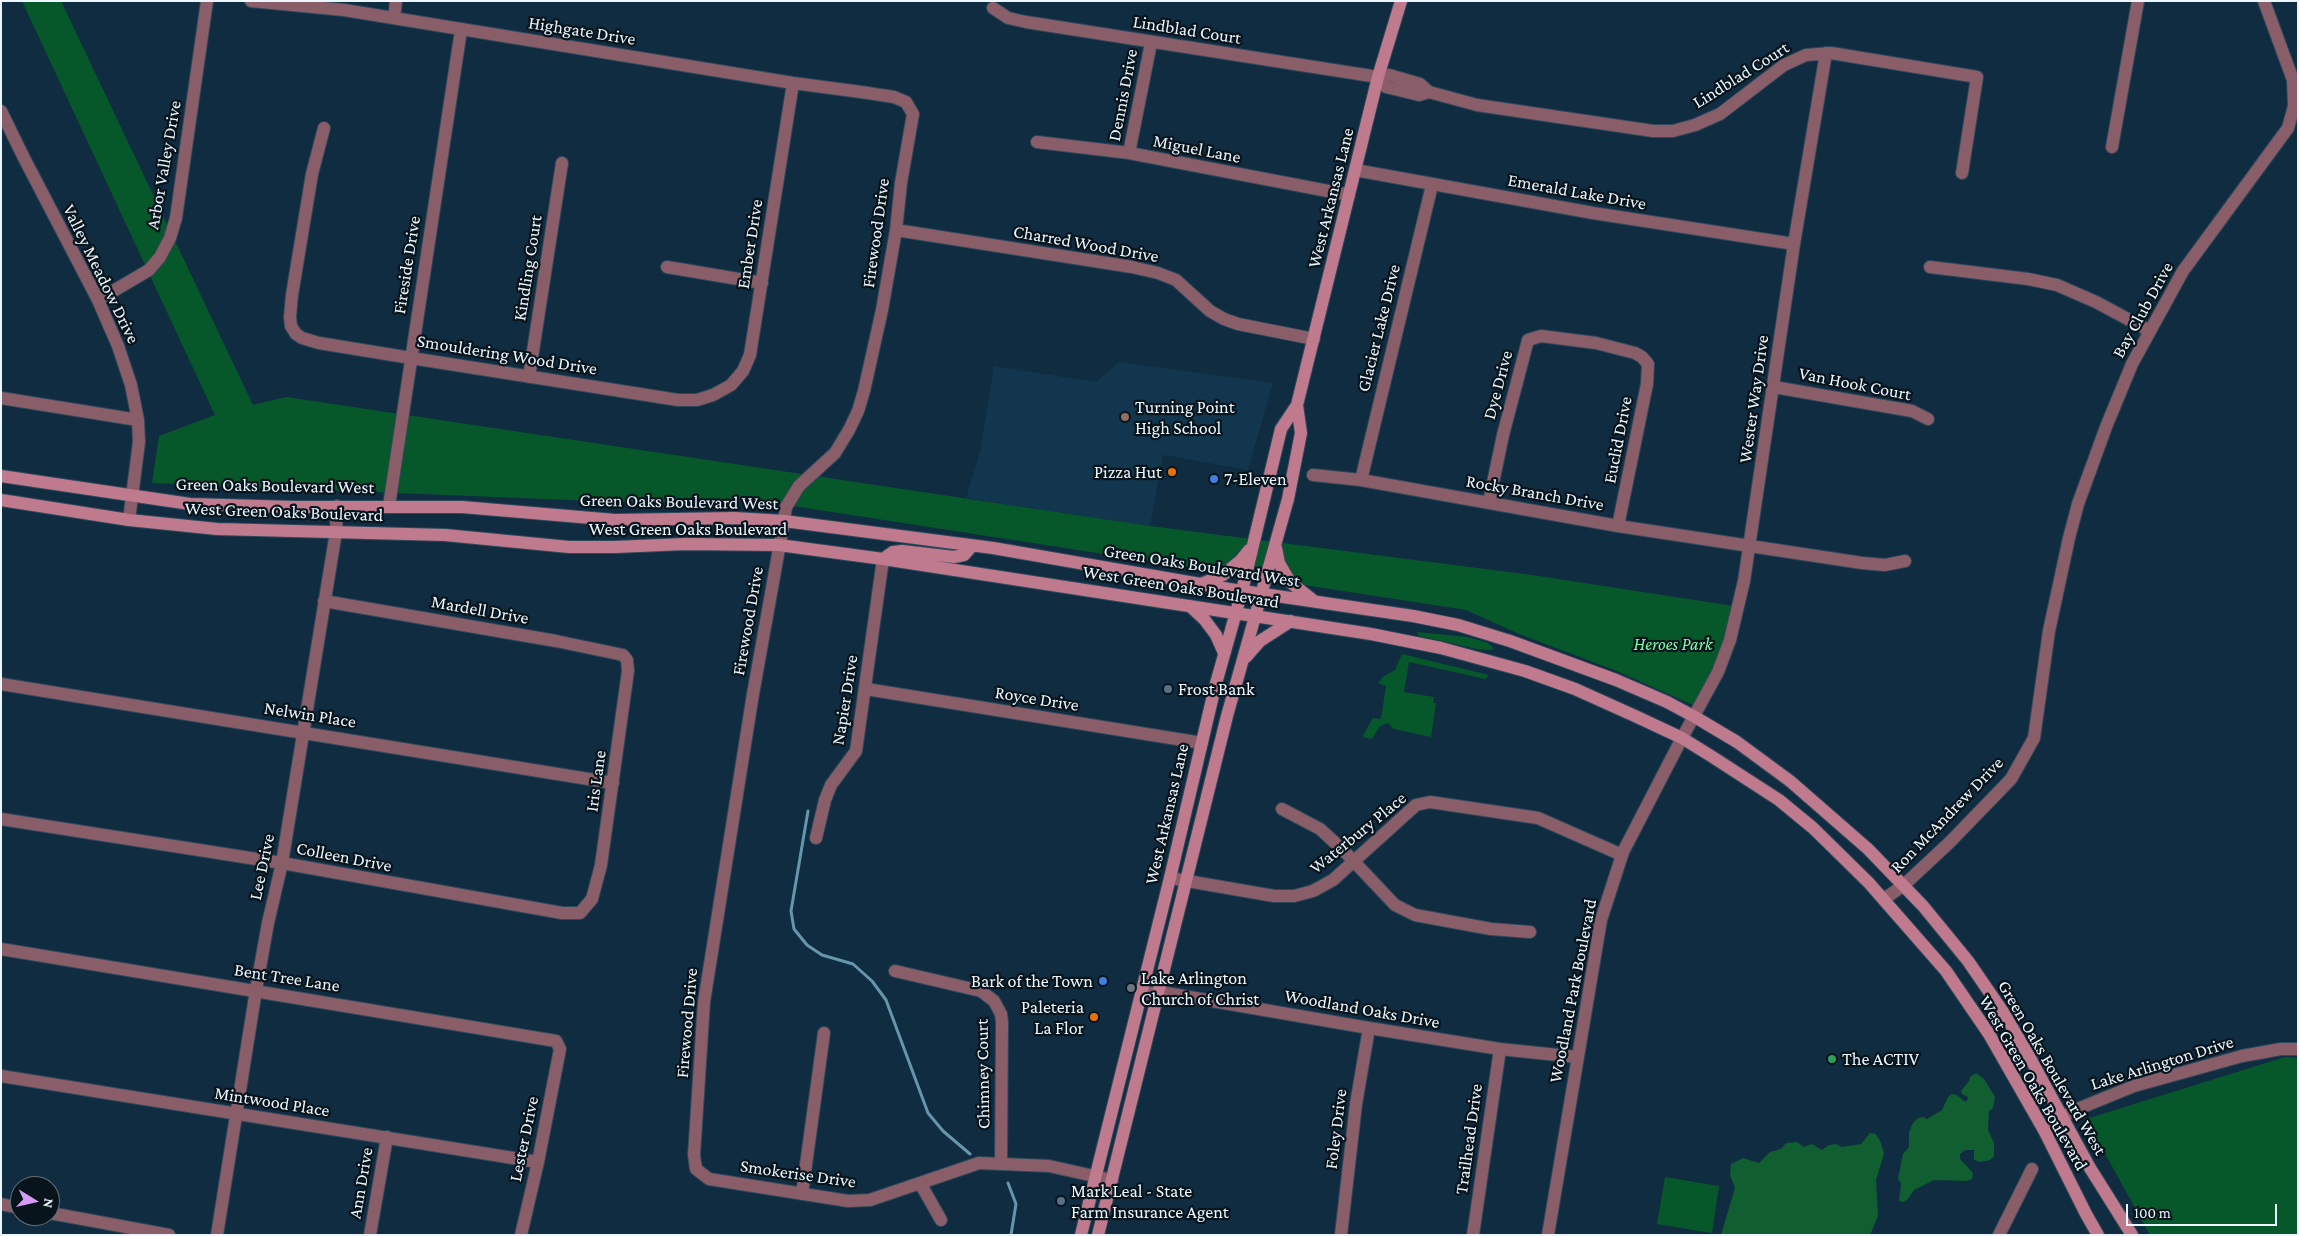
<!DOCTYPE html>
<html>
<head>
<meta charset="utf-8">
<style>
  body { margin:0 }
  #map { position:relative; width:2299px; height:1236px; overflow:hidden; background:#102c40; font-family:"Crimson Pro",serif }
  canvas { display:block }
  .frame { position:absolute; inset:0; border:2px solid #ecf6fe; pointer-events:none }
  .north { position:absolute; left:10px; top:1176px; width:50px; height:50px; box-sizing:border-box; background:#08141c; border:1px solid #636e76; border-radius:50%; rotate:99deg; font-size:14px; font-weight:700; line-height:20px; text-align:center; color:#ecf6fe }
  .north::after { content:''; display:block; margin:auto; width:18px; height:22px; background:#d69bf9; clip-path:polygon(50% 0,100% 100%,50% 72%,0 100%) }
  .scale { position:absolute; left:2126px; top:1204px; width:151px; height:22px; box-sizing:border-box; border:2px solid #ecf6fe; border-top:0; padding-left:6px; font-size:15px; line-height:18px; white-space:nowrap; color:#ecf6fe; -webkit-text-stroke:4px #08141c; paint-order:stroke }
</style>
</head>
<body>
<div id="map">
<canvas width="2299" height="1236"></canvas>
<div class="frame"></div>
<div class="north">N</div>
<div class="scale">100 m</div>
</div>
<script>
const ctx = document.querySelector('canvas').getContext('2d');
ctx.lineJoin = 'round';
function fill(path, color) {
  ctx.fillStyle = color;
  ctx.fill(path, 'evenodd');
}
function poly(rows) {
  const path = new Path2D();
  for (const r of rows) {
    path.moveTo(r[0], r[1]);
    for (let i = 2; i < r.length; i += 2) path.lineTo(r[i], r[i + 1]);
  }
  return path;
}
function strokePath(path, color, width, dash) {
  ctx.strokeStyle = color;
  ctx.lineWidth = width;
  ctx.lineCap = dash ? 'butt' : 'round';
  ctx.setLineDash(dash || []);
  ctx.stroke(path);
}
function drawText(font, color, halo, rows, align = 'center') {
  ctx.font = font + ' "Crimson Pro",serif';
  ctx.lineWidth = 4.5;
  ctx.setLineDash([]);
  ctx.textBaseline = 'middle';
  ctx.strokeStyle = halo;
  ctx.fillStyle = color;
  for (const [text, x, y, turn = 0] of rows) {
    ctx.save();
    ctx.translate(x, y);
    ctx.rotate((+turn || 0) * Math.PI / 180);
    ctx.textAlign = isNaN(turn) ? turn : align;
    if (halo) ctx.strokeText(text, 0, 0);
    ctx.fillText(text, 0, 0);
    ctx.restore();
  }
}
const built = poly([
  [1119,362,1273,383,1248,470,1163,455,1150,526,966,498,980,451,994,366,1096,382]
]);
const green = poly([
  [22,1,61,1,253,405,286,397,1150,526,1532,575,1734,606,1728,636,1714,671,1693,705,1617,671,1519,634,1466,610,761,501,618,502,152,483,159,436,215,415],
  [1417,632,1468,637,1488,643,1494,649,1490,650,1477,649,1419,636],
  [1402,654,1489,675,1485,679,1409,662,1404,692,1434,697,1433,703,1436,703,1431,737,1394,729,1388,723,1380,726,1372,739,1362,737,1373,718,1381,719,1386,686,1378,683,1384,676,1395,670],
  [2285,1057,2298,1058,2298,1235,2150,1235,2086,1119],
  [1665,1177,1719,1186,1712,1233,1657,1224]
]);
const forest = poly([
  [1976,1073,1984,1079,1995,1097,1993,1108,1989,1111,1988,1130,1994,1143,1994,1156,1990,1160,1980,1162,1974,1160,1974,1150,1965,1150,1960,1154,1960,1159,1973,1173,1972,1179,1967,1181,1934,1180,1914,1190,1908,1199,1903,1202,1899,1201,1901,1184,1898,1178,1903,1154,1909,1147,1909,1132,1913,1123,1918,1118,1924,1117,1927,1119,1942,1110,1948,1097,1952,1094,1957,1095,1964,1101,1967,1101,1968,1097,1962,1094,1961,1091,1969,1081,1970,1077],
  [1870,1133,1876,1134,1881,1143,1884,1154,1876,1180,1878,1216,1870,1235,1721,1235,1735,1188,1730,1175,1731,1164,1743,1158,1759,1163,1770,1152,1781,1149,1786,1143,1797,1142,1804,1147,1812,1144,1822,1150,1829,1145,1836,1144,1842,1147,1861,1144]
]);
const stream = poly([
  [808,811,791,911,794,929,807,945,822,955,853,964,872,981,886,1000,928,1113,943,1131,970,1154],
  [1008,1183,1016,1204,1011,1235]
]);
const minor = poly([
  [251,1,344,10,793,83,861,92,894,97,906,102,913,114,901,183,896,230,882,310,864,391,858,411,849,430,835,453,799,486,786,507,784,521,753,694,704,1002,694,1155,696,1169,709,1179,848,1201,870,1200,979,1163,1049,1166,1112,1180],
  [993,8,1008,18,1026,22,1378,77,1389,75,1420,84,1429,92,1477,105,1653,131,1673,131,1695,125,1720,114,1784,65,1806,55,1831,53,1977,77,1962,173],
  [394,18,396,1],
  [1378,77,1386,87,1419,95,1429,92],
  [1,111,24,158,98,300,118,346,131,385,138,420,139,442,129,520],
  [324,128,312,174,292,295,290,317,291,326,296,334,302,338,319,343,411,358,678,400,697,400,713,395,731,385,743,371,750,355,793,83],
  [1037,142,1129,153,1349,195],
  [2112,147,2138,1],
  [1129,153,1151,43],
  [1355,170,1593,213,1794,244],
  [896,230,1132,267,1158,273,1176,280,1210,311,1224,319,1238,324,1314,339],
  [667,267,762,283],
  [1930,267,2028,279,2057,285,2096,302,2150,331],
  [98,300,149,270,160,257,170,238,176,218,207,1],
  [529,377,562,163],
  [1774,387,1912,411,1928,419],
  [1,398,138,420],
  [1313,475,1361,480,1618,526,1862,563,1885,565,1905,561],
  [1361,480,1432,185],
  [1489,502,1503,435,1528,340,1541,336,1596,343,1635,353,1642,357,1648,364,1647,384,1618,526],
  [389,506,461,30],
  [1,684,613,783],
  [866,689,1202,743],
  [1682,738,1718,672,1730,640,1744,581,1794,244,1826,53],
  [1282,809,1320,829,1343,850,1395,905,1415,915,1491,929,1530,932],
  [1,819,282,863,562,913,580,913,592,899,601,865,628,671,627,660,623,655,556,641,324,601],
  [816,838,825,800,831,785,856,751,883,559],
  [1170,878,1274,896,1294,896,1313,891,1333,880,1416,805,1430,802,1538,818,1622,855],
  [1884,899,1904,885,1950,842,2011,779,2034,738,2049,631,2069,538,2078,504,2106,427,2132,364,2183,271,2288,128,2294,106,2293,80,2264,1],
  [1,949,556,1041,560,1049,538,1162,521,1235],
  [895,971,981,991,994,1001,1001,1014,1002,1022,1001,1163],
  [1141,994,1160,992,1369,1028,1500,1049,1577,1057],
  [1,1076,538,1162],
  [2045,1132,2062,1117,2075,1110,2134,1086,2242,1056,2281,1049,2298,1049],
  [920,1183,941,1220],
  [802,1194,824,1033],
  [1,1204,20,1208],
  [50,1213,169,1235],
  [217,1235,256,990,268,923,282,863,336,532,337,506],
  [370,1235,387,1137],
  [1341,1235,1356,1104,1369,1028],
  [1473,1235,1500,1049],
  [1999,1235,2032,1169]
]);
const tertiary = poly([
  [1548,1235,1601,920,1623,852,1682,738]
]);
const secondary = poly([
  [1,476,190,504,294,507,462,507,615,520,734,518,784,521,993,548,1229,589,1413,616,1458,625,1510,641,1616,680,1667,702,1695,717,1737,742,1790,781,1868,849,1923,906,1968,961,2003,1012,2029,1056,2090,1168,2132,1235],
  [1,500,129,520,217,529,445,535,569,547,615,547,685,544,779,545,883,559,1371,634,1441,648,1525,671,1575,689,1635,716,1682,738,1711,756,1779,800,1813,828,1869,883,1946,971,1989,1034,2045,1132,2086,1214,2098,1235],
  [1276,548,1279,563,1290,582,1314,601],
  [883,559,893,552,902,551,954,557,964,555,972,546],
  [1201,584,1223,575,1241,560,1249,550],
  [1190,606,1204,619,1216,635,1224,653],
  [1246,657,1260,641,1291,621],
  [1081,1235,1170,878,1215,687,1242,591,1281,429,1297,405,1378,77,1401,1],
  [1098,1235,1227,716,1288,499,1301,433,1297,405]
]);
const markers = [
  [1125,417,5,"#8d6e63"],
  [1172,472,5,"#e8710a"],
  [1214,479,5,"#3f7fe0"],
  [1168,689,5,"#5c6f8a"],
  [1103,981,5,"#3f7fe0"],
  [1131,988,5,"#6b7280"],
  [1094,1017,5,"#e8710a"],
  [1832,1059,5,"#2e9e5b"],
  [1061,1201,5,"#5c6f8a"]
];
const streetNames = [
  ["Lindblad Court",1187,30,9],
  ["Highgate Drive",582,31,9],
  ["Lindblad Court",1741,75,-32],
  ["Dennis Drive",1123,95,-79],
  ["Miguel Lane",1197,149,11],
  ["Arbor Valley Drive",164,165,-80],
  ["Emerald Lake Drive",1577,192,10],
  ["West Arkansas Lane",1331,198,-76],
  ["Firewood Drive",876,233,-82],
  ["Ember Drive",750,244,-81],
  ["Charred Wood Drive",1086,244,10],
  ["Fireside Drive",407,265,-81],
  ["Kindling Court",528,268,-81],
  ["Valley Meadow Drive",101,274,64],
  ["Bay Club Drive",2143,310,-61],
  ["Glacier Lake Drive",1379,328,-76],
  ["Smouldering Wood Drive",507,355,9],
  ["Van Hook Court",1855,384,11],
  ["Dye Drive",1498,385,-75],
  ["Wester Way Drive",1754,399,-82],
  ["Euclid Drive",1618,440,-79],
  ["Green Oaks Boulevard West",275,486,1],
  ["Rocky Branch Drive",1535,493,10],
  ["Green Oaks Boulevard West",679,502,1],
  ["West Green Oaks Boulevard",284,512,2],
  ["West Green Oaks Boulevard",688,529],
  ["Green Oaks Boulevard West",1202,566,9],
  ["West Green Oaks Boulevard",1181,587,9],
  ["Mardell Drive",480,610,10],
  ["Firewood Drive",748,621,-80],
  ["Royce Drive",1037,699,9],
  ["Napier Drive",845,700,-81],
  ["Nelwin Place",310,715,9],
  ["Iris Lane",596,781,-82],
  ["West Arkansas Lane",1167,814,-77],
  ["Ron McAndrew Drive",1947,815,-46],
  ["Waterbury Place",1358,833,-39],
  ["Colleen Drive",344,857,11],
  ["Lee Drive",262,867,-78],
  ["Bent Tree Lane",287,978,9],
  ["Woodland Park Boulevard",1573,991,-79],
  ["Woodland Oaks Drive",1362,1009,10],
  ["Firewood Drive",687,1023,-85],
  ["Lake Arlington Drive",2162,1063,-17],
  ["Green Oaks Boulevard West",2052,1068,60],
  ["Chimney Court",983,1074,-91],
  ["West Green Oaks Boulevard",2033,1083,60],
  ["Mintwood Place",272,1102,9],
  ["Foley Drive",1336,1129,-83],
  ["Lester Drive",524,1139,-78],
  ["Trailhead Drive",1469,1139,-82],
  ["Smokerise Drive",798,1174,8],
  ["Ann Drive",361,1183,-80]
];
const poiNames = [
  ["Turning Point",1135,407],
  ["High School",1135,428],
  ["Pizza Hut",1162,472,"right"],
  ["7-Eleven",1224,479],
  ["Frost Bank",1178,689],
  ["Lake Arlington",1141,978],
  ["Church of Christ",1141,999],
  ["Bark of the Town",1093,981,"right"],
  ["Paleteria",1084,1007,"right"],
  ["La Flor",1084,1028,"right"],
  ["The ACTIV",1842,1059],
  ["Mark Leal - State",1071,1191],
  ["Farm Insurance Agent",1071,1212]
];
const parkNames = [
  ["Heroes Park",1673,644]
];
fill(built, '#11364e');
fill(green, '#06582b');
fill(forest, '#115f31');
strokePath(stream, '#6696ab', 3);
strokePath(minor, '#2f485b', 14);
strokePath(tertiary, '#2f485b', 14);
strokePath(secondary, '#2f485b', 14);
strokePath(minor, '#895e69', 12);
strokePath(tertiary, '#895e69', 12);
strokePath(secondary, '#bf7b8d', 12);
for (const [x, y, r, color] of markers) {
  const dot = new Path2D();
  dot.arc(x, y, r, 0, 2 * Math.PI);
  ctx.fillStyle = color;
  ctx.fill(dot);
  strokePath(dot, '#08141c', 2);
}
drawText('18px', '#ecf6fe', '#08141c', streetNames);
drawText('18px', '#ecf6fe', '#08141c', poiNames, 'left');
drawText('italic 18px', '#81faa7', '#08141c', parkNames);
</script>
</body>
</html>
